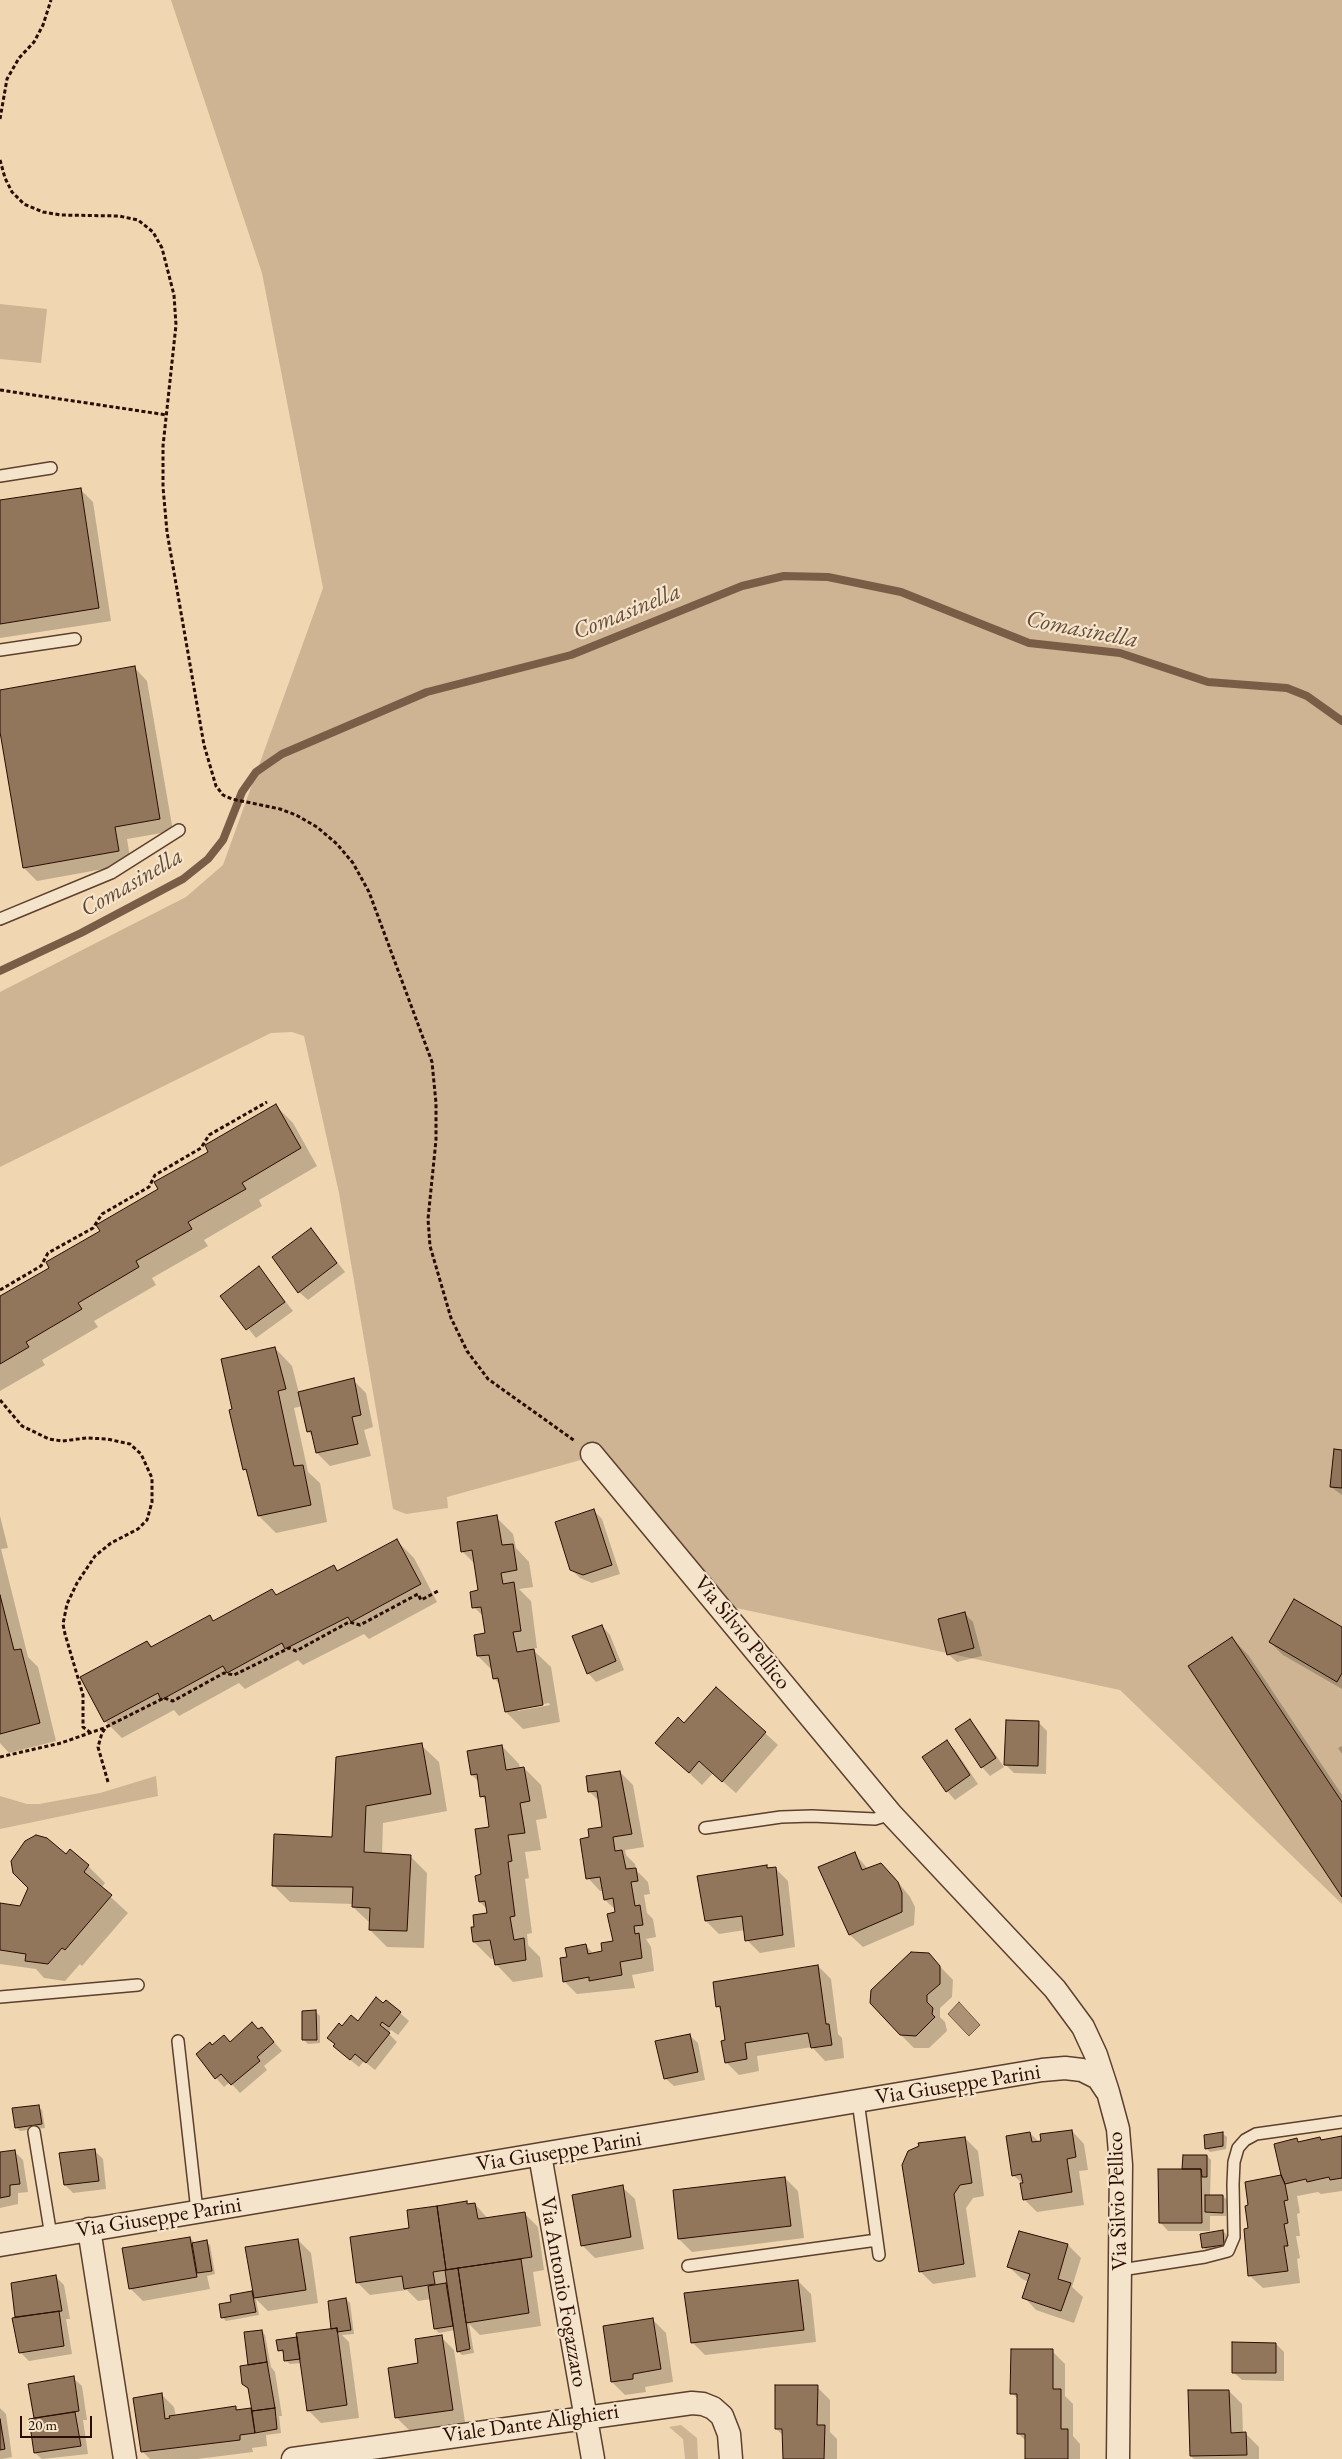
<!DOCTYPE html>
<html>
<head>
<meta charset="utf-8">
<style>
  body { margin:0 }
  #map { position:relative; width:1342px; height:2459px; overflow:hidden; background:#f0d6b1; font-family:"EB Garamond",serif }
  canvas { display:block }
  .scale { position:absolute; left:20px; top:2416px; width:72px; height:22px; box-sizing:border-box; border:2px solid #2a0d00; border-top:0; padding-left:6px; font-size:15px; line-height:18px; white-space:nowrap; color:#2a0d00; -webkit-text-stroke:4px #f5e4cc; paint-order:stroke }
</style>
</head>
<body>
<div id="map">
<canvas width="1342" height="2459"></canvas>
<div class="scale">20 m</div>
</div>
<script>
const ctx = document.querySelector('canvas').getContext('2d');
ctx.lineJoin = 'round';
function fill(path, color) {
  ctx.fillStyle = color;
  ctx.fill(path, 'evenodd');
}
function poly(rows) {
  const path = new Path2D();
  for (const r of rows) {
    path.moveTo(r[0], r[1]);
    for (let i = 2; i < r.length; i += 2) path.lineTo(r[i], r[i + 1]);
  }
  return path;
}
function strokePath(path, color, width, dash) {
  ctx.strokeStyle = color;
  ctx.lineWidth = width;
  ctx.lineCap = dash ? 'butt' : 'round';
  ctx.setLineDash(dash || []);
  ctx.stroke(path);
}
function drawText(font, color, halo, rows, align = 'center') {
  ctx.font = font + ' "EB Garamond",serif';
  ctx.lineWidth = 4.5;
  ctx.setLineDash([]);
  ctx.textBaseline = 'middle';
  ctx.strokeStyle = halo;
  ctx.fillStyle = color;
  for (const [text, x, y, turn = 0] of rows) {
    ctx.save();
    ctx.translate(x, y);
    ctx.rotate((+turn || 0) * Math.PI / 180);
    ctx.textAlign = isNaN(turn) ? turn : align;
    if (halo) ctx.strokeText(text, 0, 0);
    ctx.fillText(text, 0, 0);
    ctx.restore();
  }
}
const green = poly([
  [171,0,1342,0,1342,1904,1120,1690,727,1606,588,1458,447,1497,448,1508,406,1514,393,1509,339,1193,304,1036,292,1032,271,1033,0,1167,0,992,186,897,223,865,323,588,262,273],
  [0,304,47,309,41,363,0,359],
  [156,1776,158,1796,0,1829,0,1796,27,1804,39,1804,100,1793],
  [681,2425,697,2438,698,2459,685,2459,683,2439,669,2427]
]);
const water = poly([
  [959,2002,980,2025,969,2036,948,2014,959,2002]
]);
const shadow = poly([
  [80,489,93,502,111,621,0,638,0,502],
  [135,668,147,681,173,831,127,839,131,864,37,881,24,868,0,724,0,691],
  [276,1106,293,1123,317,1166,259,1200,262,1206,204,1240,208,1246,152,1278,156,1285,94,1321,98,1327,42,1360,45,1365,0,1391,0,1298,51,1269],
  [311,1229,345,1272,308,1300,299,1292],
  [259,1268,293,1311,256,1338,222,1296],
  [275,1348,292,1366,299,1393,353,1380,366,1393,373,1427,364,1430,371,1456,330,1466,317,1453,313,1437,308,1431,303,1406,294,1408,308,1472,320,1483,327,1522,276,1533,259,1516,249,1473,244,1469,234,1409],
  [1342,1451,1342,1495,1331,1487],
  [594,1511,602,1519,620,1574,592,1583,580,1578,571,1569],
  [0,1516,8,1548,1,1549,28,1657,38,1667,56,1741,9,1753,0,1743],
  [496,1517,513,1534,516,1548,529,1562,533,1587,519,1589,531,1601,537,1648,532,1649,551,1667,560,1722,523,1729,506,1712,501,1686,494,1678,492,1670,478,1656,486,1634,484,1617,474,1607,480,1591,475,1564,462,1551],
  [549,1703,550,1705,518,1711,518,1709],
  [397,1541,414,1558,437,1602,369,1639,364,1634,303,1665,298,1660,245,1689,239,1683,179,1716,174,1710,122,1738,105,1721,147,1642,153,1647,210,1617,215,1622,272,1591,277,1596,333,1566,339,1571],
  [965,1614,973,1622,982,1656,957,1662,948,1654],
  [602,1626,610,1635,624,1670,596,1682,588,1673],
  [1342,1629,1342,1689,1283,1655,1270,1642],
  [1232,1638,1249,1656,1342,1795,1342,1895],
  [970,1721,978,1730,1004,1767,990,1776,982,1767,957,1730],
  [1039,1723,1047,1731,1046,1774,1014,1773,1005,1764],
  [685,1724,765,1733,778,1745,736,1793,713,1773,702,1785,657,1743],
  [947,1742,955,1750,978,1784,955,1800,947,1791],
  [421,1745,439,1762,447,1811,383,1823,382,1855,410,1856,427,1873,424,1948,387,1947,370,1930,371,1924,353,1907,354,1904,290,1902,273,1885,333,1838],
  [502,1746,519,1764,520,1769,524,1768,541,1785,547,1818,536,1820,541,1850,525,1852,529,1878,525,1879,532,1933,527,1934,528,1945,540,1957,543,1977,513,1982,496,1964,495,1958,491,1959,474,1942,476,1928,488,1914,487,1909,480,1902,490,1828,487,1802,482,1796,479,1782,472,1775],
  [1342,1746,1342,1754,1338,1748],
  [620,1772,633,1785,644,1847,625,1850,626,1855,635,1864,636,1870,648,1882,650,1894,644,1895,647,1913,653,1919,656,1937,646,1939,651,1947,654,1971,632,1975,635,1988,577,1994,564,1981,568,1958,586,1946,594,1954,603,1952,614,1942,617,1911,605,1900,603,1891,600,1891,588,1878,590,1838,604,1828,600,1802,589,1791],
  [31,1838,88,1866,105,1883,101,1888,128,1913,82,1966,80,1964,65,1981,44,1978,36,1969,0,1964,0,1904,20,1907,30,1888,12,1867,14,1856],
  [854,1853,868,1869,894,1877,910,1897,915,1907,914,1925,863,1947,850,1935,820,1868],
  [766,1866,769,1869,775,1868,788,1881,795,1947,760,1953,747,1940,745,1930,719,1934,706,1921,698,1877],
  [928,1954,953,1980,952,1997,940,2008,940,2017,945,2022,947,2031,929,2048,914,2048,901,2035],
  [818,1966,831,1979,838,2034,842,2038,844,2058,825,2061,812,2047,757,2056,759,2071,739,2075,726,2062,722,2011,717,2006],
  [384,2005,400,2013,409,2021,398,2035,391,2030,388,2033,397,2042,375,2070,364,2061,359,2067,343,2054,329,2038,343,2028,358,2023],
  [316,2012,320,2016,320,2043,308,2044,304,2040],
  [259,2031,270,2037,282,2051,264,2066,267,2070,240,2093,230,2082,224,2087,216,2078,212,2046,230,2043],
  [689,2035,698,2043,705,2080,674,2086,665,2078],
  [38,2106,42,2110,45,2128,20,2131,16,2127],
  [1072,2131,1084,2144,1088,2170,1079,2171,1084,2205,1037,2212,1024,2199,1023,2184,1013,2175,1030,2133,1039,2142],
  [1223,2134,1227,2137,1226,2149,1210,2152,1206,2148],
  [1342,2137,1342,2191,1321,2194,1318,2192,1297,2196,1300,2213,1297,2214,1300,2236,1296,2236,1300,2258,1297,2259,1300,2283,1263,2288,1250,2276,1249,2229,1282,2176,1297,2140,1300,2143,1320,2138,1323,2141],
  [965,2138,978,2151,984,2196,973,2198,966,2208,976,2277,933,2284,920,2271],
  [94,2150,103,2159,106,2189,73,2193,65,2185],
  [14,2151,23,2160,28,2192,18,2193,18,2204,0,2208,0,2153],
  [1207,2156,1211,2160,1210,2196,1223,2196,1227,2200,1226,2216,1210,2216,1210,2231,1168,2231,1160,2222,1185,2170],
  [785,2178,798,2191,804,2238,692,2252,679,2239],
  [622,2187,635,2199,644,2249,595,2258,582,2245],
  [466,2203,468,2205,475,2204,488,2219,525,2214,538,2227,544,2270,533,2272,541,2326,480,2335,469,2324,474,2353,462,2355,458,2351,455,2330,439,2333,435,2329,431,2299,418,2301,407,2290,370,2295,357,2282,410,2229],
  [1223,2231,1227,2235,1228,2248,1208,2251,1204,2248],
  [190,2238,196,2244,206,2242,210,2245,215,2274,207,2276,210,2289,143,2301,130,2288],
  [298,2240,311,2253,318,2303,268,2311,256,2299,259,2315,226,2321,222,2317,233,2303,232,2296,254,2292],
  [1068,2245,1081,2258,1072,2287,1083,2297,1074,2323,1036,2310,1024,2297,1029,2282,1022,2279,1009,2267],
  [55,2276,64,2285,70,2319,66,2319,72,2354,29,2361,20,2352,12,2284],
  [798,2281,811,2294,816,2342,705,2355,692,2342],
  [346,2299,350,2303,354,2334,342,2335,349,2342,359,2418,321,2423,308,2410,302,2363,290,2364,286,2361,285,2354,279,2350,298,2338,332,2330],
  [653,2320,666,2333,673,2382,645,2387,646,2392,625,2395,612,2382],
  [262,2331,265,2335,271,2367,275,2372,282,2416,279,2416,281,2433,266,2435,267,2446,252,2448,253,2452,197,2459,150,2459,142,2451,161,2394,174,2407,176,2417,235,2407,239,2411,251,2409,253,2412,250,2391,243,2384],
  [441,2337,454,2350,465,2422,409,2430,396,2417,419,2364],
  [1276,2344,1284,2352,1284,2381,1242,2380,1233,2372],
  [1052,2351,1065,2364,1065,2396,1073,2404,1073,2436,1080,2444,1080,2459,1027,2459,1026,2441,1019,2434,1019,2400,1012,2393],
  [73,2378,82,2386,87,2420,83,2420,88,2454,42,2459,35,2453,35,2419,29,2385],
  [817,2387,830,2400,830,2432,837,2439,837,2459,784,2459,784,2436,776,2429],
  [1229,2391,1242,2404,1243,2434,1246,2434,1259,2447,1259,2459,1194,2459,1191,2456],
  [0,2408,6,2414,12,2457,2,2459,0,2459]
]);
const stream = poly([
  [0,971,81,933,183,879,208,859,223,840,242,792,256,772,282,754,427,692,571,655,742,586,784,576,828,577,901,592,1029,643,1120,653,1208,682,1287,688,1307,696,1342,721]
]);
const building = poly([
  [81,488,99,608,0,624,0,500,81,488],
  [135,666,160,819,115,827,119,851,23,868,0,732,0,690,135,666],
  [276,1104,301,1148,242,1183,246,1189,188,1222,192,1229,136,1261,139,1267,78,1303,82,1309,26,1342,29,1347,0,1364,0,1296,49,1268,46,1262,100,1231,96,1225,158,1189,154,1182,208,1152,205,1145,276,1104],
  [311,1228,337,1263,298,1293,272,1257,311,1228],
  [259,1266,285,1302,246,1330,220,1296,259,1266],
  [275,1347,286,1389,278,1391,294,1466,303,1465,311,1505,258,1516,246,1469,243,1470,229,1410,232,1409,221,1359,275,1347],
  [354,1378,361,1415,352,1417,358,1444,316,1453,311,1431,307,1432,298,1392,354,1378],
  [1334,1449,1342,1450,1342,1488,1330,1487,1334,1449],
  [594,1509,612,1565,583,1575,570,1570,555,1522,594,1509],
  [497,1515,502,1545,513,1544,517,1570,501,1573,503,1584,514,1582,521,1631,513,1632,517,1652,534,1649,543,1705,505,1712,498,1678,493,1679,489,1655,477,1656,474,1635,485,1633,481,1607,472,1608,470,1592,478,1590,472,1550,461,1552,457,1522,497,1515],
  [397,1539,421,1584,351,1622,348,1617,285,1649,282,1643,227,1673,223,1666,161,1700,158,1693,104,1722,80,1677,147,1641,151,1647,210,1615,213,1621,272,1589,276,1595,334,1565,337,1571,397,1539],
  [0,1595,14,1650,21,1649,40,1723,0,1734,0,1595],
  [1294,1599,1342,1627,1342,1673,1337,1682,1269,1642,1294,1599],
  [965,1612,974,1648,947,1655,938,1619,965,1612],
  [602,1625,616,1661,587,1674,572,1636,602,1625],
  [1232,1637,1342,1802,1342,1897,1188,1666,1232,1637],
  [716,1687,766,1732,722,1782,699,1761,689,1773,655,1743,678,1717,684,1723,716,1687],
  [970,1719,996,1758,981,1768,955,1729,970,1719],
  [1006,1720,1039,1721,1038,1766,1004,1765,1006,1720],
  [947,1740,970,1775,946,1792,922,1757,947,1740],
  [422,1743,431,1794,366,1806,364,1852,411,1855,407,1931,369,1930,370,1908,352,1907,353,1887,272,1886,274,1834,332,1837,336,1757,422,1743],
  [502,1745,506,1770,524,1767,530,1801,520,1803,525,1833,508,1835,512,1861,508,1862,515,1916,510,1917,514,1940,524,1938,526,1960,495,1965,490,1940,473,1942,471,1927,474,1927,473,1915,487,1913,485,1901,479,1902,475,1876,481,1874,475,1829,489,1827,485,1796,480,1797,477,1774,471,1775,467,1751,502,1745],
  [620,1771,632,1834,613,1837,615,1851,622,1850,626,1869,636,1868,638,1881,631,1882,635,1906,640,1905,643,1925,634,1926,635,1934,639,1933,642,1958,620,1962,622,1975,589,1981,589,1977,563,1982,560,1958,567,1957,565,1948,586,1944,588,1954,602,1951,601,1943,613,1941,607,1914,615,1912,613,1898,604,1900,600,1877,586,1879,580,1839,589,1837,588,1829,602,1827,597,1791,588,1792,586,1776,620,1771],
  [36,1835,47,1838,66,1854,70,1849,89,1865,84,1872,112,1895,65,1950,62,1948,48,1964,25,1961,26,1954,0,1950,0,1903,20,1906,28,1888,13,1873,11,1861,25,1841,36,1835],
  [855,1852,862,1870,881,1863,898,1882,902,1893,902,1912,849,1935,818,1867,855,1852],
  [767,1865,767,1868,776,1867,783,1935,745,1941,742,1916,705,1921,697,1876,767,1865],
  [911,1952,929,1953,940,1966,940,1984,927,1995,927,2002,933,2008,932,2014,935,2017,916,2036,900,2035,870,2003,871,1990,911,1952],
  [818,1965,826,2024,829,2024,832,2045,811,2048,808,2033,745,2043,747,2059,725,2063,721,2041,725,2040,720,2006,716,2007,713,1982,818,1965],
  [376,1997,383,2003,386,2000,401,2012,389,2027,382,2022,380,2025,390,2033,366,2063,355,2054,350,2060,333,2046,335,2044,327,2038,339,2023,342,2026,351,2015,358,2021,376,1997],
  [316,2010,317,2040,302,2040,302,2011,316,2010],
  [252,2022,258,2029,262,2027,274,2042,257,2057,260,2061,231,2085,221,2074,215,2079,196,2054,210,2042,212,2045,224,2035,230,2042,252,2022],
  [690,2034,698,2072,664,2079,655,2041,690,2034],
  [39,2105,42,2124,15,2128,12,2108,39,2105],
  [1072,2130,1076,2157,1067,2159,1072,2192,1023,2200,1020,2183,1023,2183,1021,2174,1012,2176,1006,2136,1030,2132,1032,2142,1041,2141,1040,2134,1072,2130],
  [1223,2132,1223,2146,1205,2149,1204,2135,1223,2132],
  [1342,2136,1342,2178,1330,2180,1329,2177,1307,2182,1306,2179,1285,2184,1281,2175,1274,2144,1297,2138,1298,2142,1320,2137,1321,2140,1342,2136],
  [965,2137,972,2183,960,2185,954,2194,964,2264,919,2272,902,2165,908,2151,919,2146,918,2143,965,2137],
  [95,2149,99,2181,64,2185,59,2153,95,2149],
  [15,2150,20,2184,10,2185,10,2196,0,2198,0,2152,15,2150],
  [1183,2155,1207,2155,1207,2177,1202,2177,1201,2169,1182,2169,1183,2155],
  [1158,2169,1201,2169,1202,2223,1159,2223,1158,2169],
  [1281,2175,1285,2184,1288,2200,1284,2201,1288,2223,1284,2224,1288,2246,1284,2246,1288,2271,1248,2276,1244,2229,1248,2228,1245,2206,1248,2205,1245,2182,1281,2175],
  [785,2177,791,2226,678,2239,673,2190,785,2177],
  [623,2185,631,2237,581,2246,572,2195,623,2185],
  [1205,2195,1223,2195,1223,2213,1205,2212,1205,2195],
  [467,2201,467,2204,475,2203,478,2219,525,2212,532,2257,446,2270,437,2206,467,2201],
  [437,2206,446,2270,433,2272,435,2284,404,2289,402,2276,356,2283,350,2237,409,2228,407,2210,437,2206],
  [1223,2230,1224,2245,1202,2248,1200,2234,1223,2230],
  [1019,2231,1068,2244,1058,2279,1071,2283,1061,2311,1022,2298,1030,2274,1007,2267,1019,2231],
  [190,2237,197,2277,129,2289,122,2248,190,2237],
  [298,2239,306,2290,254,2298,245,2247,298,2239],
  [207,2240,212,2271,197,2273,192,2243,207,2240],
  [521,2259,529,2313,466,2323,458,2268,521,2259],
  [458,2268,470,2349,457,2352,445,2270,458,2268],
  [56,2275,62,2311,15,2317,11,2283,56,2275],
  [798,2280,804,2330,691,2343,684,2293,798,2280],
  [446,2283,453,2326,434,2329,428,2286,446,2283],
  [252,2291,256,2312,221,2318,219,2304,231,2302,230,2295,252,2291],
  [346,2298,351,2330,337,2332,337,2328,331,2329,328,2301,346,2298],
  [59,2311,64,2346,19,2353,12,2318,59,2311],
  [653,2318,661,2369,633,2374,633,2379,611,2382,603,2326,653,2318],
  [337,2328,347,2405,307,2411,296,2333,337,2328],
  [262,2330,267,2362,248,2365,244,2332,262,2330],
  [442,2335,453,2410,395,2418,388,2368,418,2363,415,2339,442,2335],
  [297,2337,300,2359,284,2361,283,2350,278,2351,276,2340,297,2337],
  [1232,2342,1276,2343,1276,2373,1232,2373,1232,2342],
  [1011,2349,1053,2349,1053,2389,1061,2389,1061,2429,1068,2429,1068,2459,1025,2459,1025,2434,1017,2434,1017,2394,1010,2394,1011,2349],
  [267,2362,275,2408,252,2411,248,2388,242,2384,240,2366,267,2362],
  [74,2376,79,2411,34,2418,28,2384,74,2376],
  [775,2385,818,2385,817,2425,825,2425,824,2459,783,2459,782,2429,775,2429,775,2385],
  [1188,2390,1229,2390,1231,2433,1246,2432,1247,2455,1190,2456,1188,2390],
  [162,2393,165,2419,170,2418,169,2416,236,2406,236,2410,251,2408,255,2433,240,2435,240,2440,141,2452,133,2398,162,2393],
  [275,2408,277,2429,255,2433,252,2411,275,2408],
  [75,2412,81,2446,34,2453,29,2419,75,2412],
  [0,2419,5,2449,0,2450,0,2419]
]);
const path = poly([
  [0,119,7,79,19,58,34,42,43,25,51,0],
  [0,160,5,178,12,192,24,204,43,212,61,215,119,216,138,220,153,232,162,248,174,295,176,325,163,446,163,487,167,532,204,745,216,786,223,795,232,799,280,809,296,815,317,827,337,844,353,863,369,892,432,1062,436,1103,436,1140,428,1219,430,1246,451,1318,467,1351,488,1379,575,1441],
  [0,390,167,415],
  [0,1290,41,1266,48,1253,93,1228,102,1214,149,1187,155,1175,201,1148,209,1135,267,1102],
  [0,1400,22,1426,49,1439,62,1441,87,1438,107,1439,130,1444,141,1454,152,1478,152,1502,147,1520,138,1529,111,1543,95,1556,77,1583,67,1604,63,1624,65,1634,83,1695,83,1727,91,1733],
  [0,1757,61,1743,104,1728],
  [108,1782,98,1747,102,1733,106,1727,164,1698,173,1701,224,1673,234,1675,289,1648,296,1651,349,1622,360,1625,418,1594,421,1600,440,1590]
]);
const lane = poly([
  [0,476,51,468],
  [0,650,75,639],
  [0,919,111,873,179,830],
  [705,1828,781,1817,812,1816,875,1819,891,1814],
  [0,1997,138,1985],
  [178,2041,197,2211],
  [858,2101,879,2255],
  [34,2132,51,2236],
  [688,2266,877,2240],
  [1121,2270,1205,2257,1228,2251,1234,2237,1233,2184,1234,2162,1238,2148,1245,2140,1256,2134,1342,2122]
]);
const street = poly([
  [592,1454,891,1814,1055,1989,1083,2027,1096,2055,1108,2092,1118,2129,1121,2165,1118,2459],
  [540,2155,593,2459],
  [89,2229,125,2459],
  [0,2245,1042,2070,1065,2068,1082,2070,1098,2078,1106,2090],
  [293,2459,692,2403,703,2404,713,2408,722,2416,729,2434,731,2459]
]);
const streetNames = [
  ["Via Silvio Pellico",742,1633,51],
  ["Via Giuseppe Parini",958,2085,-9],
  ["Via Giuseppe Parini",559,2152,-9],
  ["Via Silvio Pellico",1118,2201,-92],
  ["Via Giuseppe Parini",159,2218,-9],
  ["Via Antonio Fogazzaro",563,2292,80],
  ["Viale Dante Alighieri",531,2424,-8]
];
const waterNames = [
  ["Comasinella",627,612,-22],
  ["Comasinella",1082,630,11],
  ["Comasinella",132,883,-30]
];
fill(green, '#ceb493');
fill(water, '#ad9275');
strokePath(water, '#795d46', 1);
fill(shadow, '#0003');
strokePath(stream, '#795d46', 8);
fill(building, '#91765c');
strokePath(building, '#2a0d00', 1);
strokePath(lane, '#5c3f2c', 14);
strokePath(street, '#5c3f2c', 25);
strokePath(path, '#2a0d00', 3, [4, 2.5]);
strokePath(lane, '#f5e4cc', 11);
strokePath(street, '#f5e4cc', 22);
drawText('22px', '#2a0d00', '#f5e4cc', streetNames);
drawText('italic 24px', '#654935', '#f5e4cc', waterNames);
</script>
</body>
</html>
